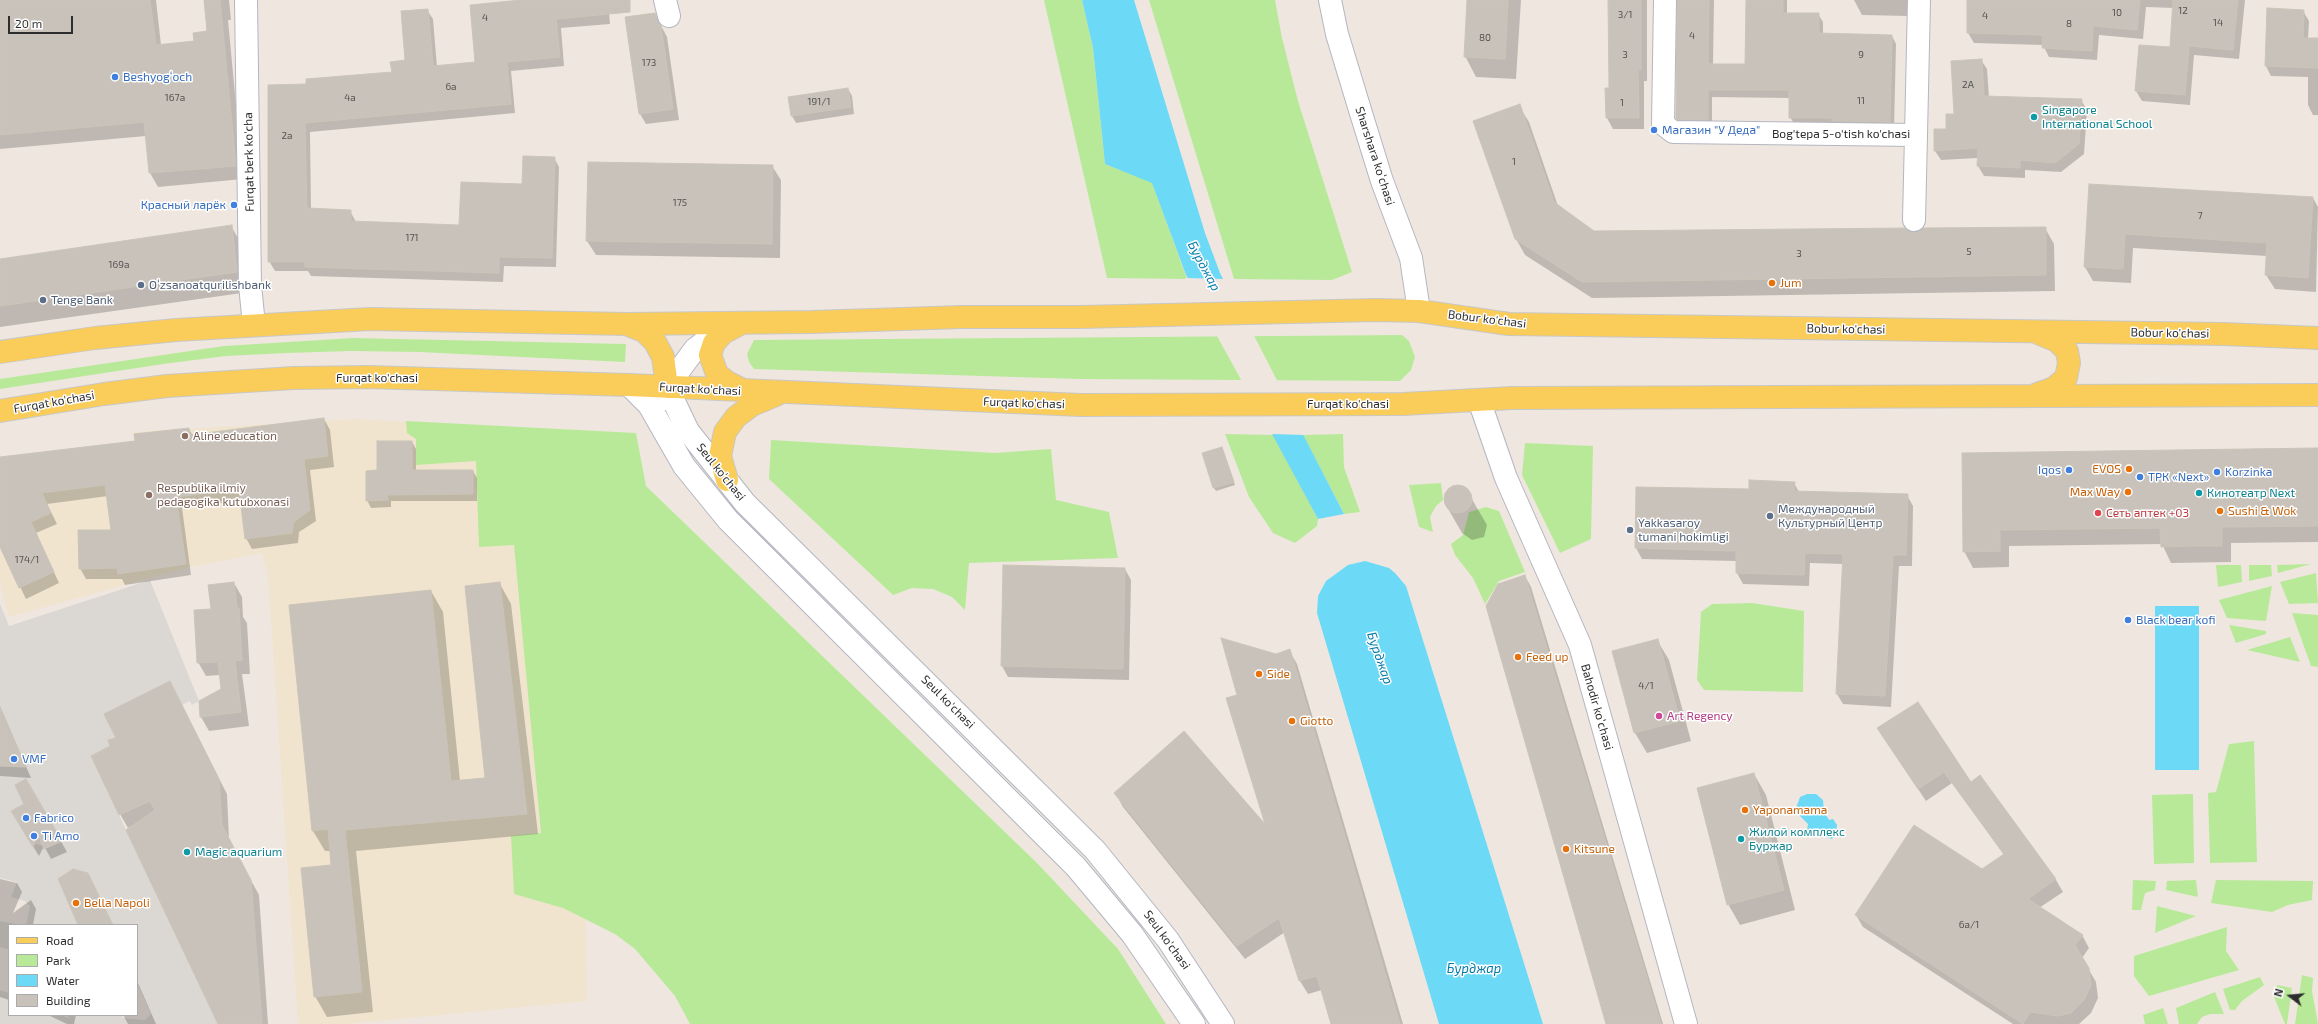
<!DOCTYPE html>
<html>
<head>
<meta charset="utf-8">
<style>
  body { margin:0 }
  #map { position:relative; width:2318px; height:1024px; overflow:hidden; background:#efe7df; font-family:"Exo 2",sans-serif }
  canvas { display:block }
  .legend { position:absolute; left:8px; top:924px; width:130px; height:92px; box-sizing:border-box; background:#fff; border:1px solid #ababab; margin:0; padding:5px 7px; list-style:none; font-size:12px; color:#2d2d2d }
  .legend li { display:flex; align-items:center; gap:8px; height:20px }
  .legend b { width:20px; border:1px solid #ababab }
  .north { position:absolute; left:2270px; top:976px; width:40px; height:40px; -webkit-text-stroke:3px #fff; paint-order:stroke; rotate:286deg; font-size:11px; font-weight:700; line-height:16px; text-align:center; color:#2d2d2d }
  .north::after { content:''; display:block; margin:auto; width:14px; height:18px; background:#2d2d2d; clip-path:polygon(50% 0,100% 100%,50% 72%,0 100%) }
  .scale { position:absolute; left:8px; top:16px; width:65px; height:18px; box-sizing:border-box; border:2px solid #2d2d2d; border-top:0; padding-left:5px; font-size:12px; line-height:14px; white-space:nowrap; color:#2d2d2d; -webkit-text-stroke:3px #fff; paint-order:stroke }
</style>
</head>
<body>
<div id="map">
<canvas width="2318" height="1024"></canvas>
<ul class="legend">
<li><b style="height:5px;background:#facc59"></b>Road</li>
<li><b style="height:11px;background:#b8e999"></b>Park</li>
<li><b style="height:11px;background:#6cd9f7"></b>Water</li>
<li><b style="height:11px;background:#c8c2ba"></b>Building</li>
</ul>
<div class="north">N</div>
<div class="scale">20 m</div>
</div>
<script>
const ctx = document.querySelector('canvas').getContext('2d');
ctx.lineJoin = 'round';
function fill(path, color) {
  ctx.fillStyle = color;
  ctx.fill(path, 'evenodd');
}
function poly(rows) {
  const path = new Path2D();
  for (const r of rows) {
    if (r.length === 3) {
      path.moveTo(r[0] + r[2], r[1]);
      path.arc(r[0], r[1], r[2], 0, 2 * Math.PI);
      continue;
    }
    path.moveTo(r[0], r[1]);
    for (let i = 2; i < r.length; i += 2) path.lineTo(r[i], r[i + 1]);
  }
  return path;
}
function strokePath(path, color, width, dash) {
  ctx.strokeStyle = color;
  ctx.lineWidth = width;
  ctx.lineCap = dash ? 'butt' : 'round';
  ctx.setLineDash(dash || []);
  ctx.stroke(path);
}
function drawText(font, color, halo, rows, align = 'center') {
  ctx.font = font + ' "Exo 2",sans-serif';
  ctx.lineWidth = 3;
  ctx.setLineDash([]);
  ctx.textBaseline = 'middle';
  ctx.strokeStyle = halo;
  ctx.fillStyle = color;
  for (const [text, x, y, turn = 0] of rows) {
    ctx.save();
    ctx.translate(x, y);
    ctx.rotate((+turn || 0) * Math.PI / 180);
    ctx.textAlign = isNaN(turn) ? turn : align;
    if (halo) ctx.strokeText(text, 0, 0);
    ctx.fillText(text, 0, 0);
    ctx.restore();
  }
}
const education = poly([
  [356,419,579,431,587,1001,346,1024,298,1024,268,575,262,553,186,568,9,617,0,584,0,457,135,441,132,432]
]);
const green = poly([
  [1044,0,1082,0,1093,48,1105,164,1152,182,1187,279,1107,278],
  [1149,0,1275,0,1282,38,1298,101,1352,272,1332,280,1234,279],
  [1402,335,1409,341,1415,357,1411,370,1400,381,1080,379,754,369,749,362,747,354,754,340],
  [353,338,626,344,625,362,419,352,351,351,287,353,226,356,163,364,0,389,0,379,224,346],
  [406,421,636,433,646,486,1037,863,1118,949,1166,1024,690,1024,675,996,635,949,615,934,563,908,514,894,511,836,541,833,514,545,479,547,476,461,416,465,416,439,407,433],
  [1225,434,1274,435,1318,519,1317,526,1295,543,1273,533,1249,497],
  [1343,434,1344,467,1360,512,1344,514,1303,435],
  [771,440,995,453,1051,449,1056,500,1109,512,1118,558,969,563,965,610,952,597,933,589,912,588,893,595,769,479],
  [1525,443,1593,446,1591,539,1560,553,1522,475],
  [1441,483,1443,500,1436,506,1430,517,1433,532,1419,527,1409,485],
  [1486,507,1499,511,1525,572,1499,581,1485,604,1473,578,1455,555,1451,544,1463,535,1469,512],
  [2311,564,2278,573,2277,565],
  [2216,565,2241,565,2242,582,2218,587],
  [2249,565,2271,565,2272,576,2249,581],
  [2316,573,2318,603,2289,604,2280,582],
  [2272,586,2266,621,2227,618,2219,600],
  [1752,603,1804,611,1803,692,1704,690,1697,680,1701,612,1712,604],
  [2292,613,2318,615,2318,667,2311,666],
  [2229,625,2266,631,2266,634,2236,643],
  [2290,637,2300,662,2247,650],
  [2254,741,2257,862,2210,863,2208,793,2216,792,2229,744],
  [2193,794,2194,863,2154,864,2152,795],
  [2133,880,2156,881,2155,890,2145,893,2141,910,2132,910],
  [2196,880,2198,897,2166,890,2167,881],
  [2216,880,2313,881,2312,900,2288,905,2272,912,2211,903],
  [2157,906,2196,916,2155,933],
  [2227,927,2226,951,2239,970,2149,996,2134,976,2134,956],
  [2302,975,2313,978,2312,991,2318,1024,2295,1024],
  [2260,977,2264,985,2242,1001,2235,1010,2230,1010,2223,989],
  [2277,985,2292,988,2287,1024,2285,1024,2274,997],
  [2215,992,2224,1014,2210,1014,2202,1017,2197,1024,2179,1024,2176,1008],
  [2163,1008,2168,1024,2145,1024,2143,1015]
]);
const plaza = poly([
  [150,580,199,701,192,705,190,701,182,705,170,681,116,738,108,740,110,746,91,756,218,1024,0,1024,0,990,9,993,9,1015,61,1015,68,1018,69,1015,122,1015,123,1018,145,1020,151,1014,137,983,137,925,113,925,88,873,73,869,58,880,78,925,26,925,30,906,25,901,11,897,17,882,0,878,0,766,18,767,24,762,0,707,0,604,9,626],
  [36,797,61,841,49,847,31,843,11,811],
  [0,921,22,925,9,925,9,950,0,947]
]);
const water = poly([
  [1082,0,1134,0,1205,233,1220,273,1344,514,1318,519,1186,275,1152,183,1105,164,1093,48],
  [1365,561,1389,568,1395,573,1406,586,1543,1024,1439,1024,1317,613,1318,596,1326,581,1348,565],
  [2155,606,2199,606,2199,770,2155,770],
  [1807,794,1816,794,1823,800,1824,811,1829,820,1833,819,1837,825,1836,834,1832,839,1807,830,1808,824,1800,816,1796,808,1800,797]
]);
const pier = poly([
  [1185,278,1225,279,1305,435,1271,434]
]);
const shadow = poly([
  [0,0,156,0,161,45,195,42,208,32,205,0,229,0,231,20,228,20,243,179,158,187,150,173,146,136,0,149],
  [528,0,608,0,610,24,561,28,564,66,511,71,515,113,310,132,311,209,350,211,356,222,460,226,523,185,554,158,559,167,556,267,504,266,503,282,311,276,308,271,275,271,269,261,307,85,393,73,406,61,427,10,433,19,437,67,476,63],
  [1468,0,1521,0,1516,79,1476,77,1465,56],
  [1609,0,1647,0,1647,81,1644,81,1644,129,1613,129,1607,118,1606,89,1610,89],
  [1678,0,1714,0,1713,65,1746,65,1746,0,1787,0,1787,14,1818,14,1823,22,1823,34,1892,36,1896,44,1894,130,1795,125,1790,117,1790,98,1712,97,1712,128,1681,126,1677,118],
  [1854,0,1908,0,1908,16,1862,15],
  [1968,0,2245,0,2239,59,2194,55,2190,105,2142,101,2136,91,2140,46,2171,48,2174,8,2146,7,2143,39,2099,35,2097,60,2049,57,2043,45,1974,43,1968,33],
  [2303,11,2309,21,2308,39,2318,39,2318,115,2313,115,2308,105,2308,77,2271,76,2266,66],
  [655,14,667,37,679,120,646,124,640,114],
  [1981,60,1987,69,1989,97,2081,100,2087,110,2084,154,2061,172,2025,170,2025,178,1984,176,1978,166,1978,158,1941,160,1935,151],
  [848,89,852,96,854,114,796,123,792,116,789,98],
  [1519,106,1529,122,1558,206,1594,232,1914,234,2045,228,2054,244,2055,291,1592,298,1525,255,1516,239],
  [589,163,772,166,781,180,780,258,596,255,587,241],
  [2090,185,2313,198,2318,207,2316,292,2275,289,2266,275,2267,256,2133,248,2131,283,2093,281,2085,267],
  [231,226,243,247,249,292,0,327,0,260],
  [324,419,330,430,334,467,310,470,316,521,299,532,298,543,252,549,246,538,241,500,182,508,191,575,125,585,122,579,86,579,80,568,113,531,108,496,47,504,57,524,36,533,59,583,26,599,0,544,0,458,136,442,189,429,193,436],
  [412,442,416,449,416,471,473,471,477,478,477,501,391,501,391,507,371,508,367,500,378,471],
  [1222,448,1235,485,1216,491,1214,488],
  [2318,449,2318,542,2231,543,2231,562,2171,563,2162,544,2009,546,2009,567,1973,568,1964,551,1963,454],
  [1794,483,1799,492,1907,495,1913,506,1912,566,1899,566,1891,707,1843,704,1837,694,1843,564,1810,563,1809,586,1743,584,1737,573,1737,561,1642,559,1636,548,1750,491],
  [1458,486,1466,489,1487,525,1484,537,1472,540,1462,533,1446,505,1445,497,1449,489],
  [1004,566,1125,569,1131,580,1129,680,1008,677,1002,666],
  [1525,576,1531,587,1663,1024,1607,1024],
  [234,583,242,597,243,617,247,623,250,674,242,674,249,726,209,731,201,717,200,702,222,689,220,675,206,676,198,662],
  [500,584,511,604,538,834,356,851,373,1012,327,1017,315,996,332,866,331,851,325,851,313,831,431,591,443,612,460,781,486,778],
  [1657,640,1669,660,1691,741,1647,753,1635,733],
  [1289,650,1297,664,1403,1024,1332,1024,1322,990,1308,994,1300,981,1285,932,1245,959,1123,807,1116,794,1267,828,1238,695,1276,655],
  [170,683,227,794,229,840,259,895,268,1024,219,1024,132,826,128,828,120,814,111,746],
  [0,708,3,713,31,778,0,776],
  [1886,741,1971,784,1980,777,2056,880,2063,892,2039,908,2082,935,2089,948,2082,958,2096,982,2098,998,2091,1013,2079,1024,2013,1024,1863,927,1856,915,1982,870,2004,855,1952,783,1926,801],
  [1754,774,1766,795,1795,910,1740,925,1728,904],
  [26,780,67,852,51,859,44,846,39,856,18,822,25,804],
  [0,879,17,883,22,892,13,913,31,900,36,909,33,925,9,925,9,1000,0,997],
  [137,982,138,983,156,1024,128,1024,123,1015,137,1015],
  [48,1015,76,1015,74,1024,67,1024]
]);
const building = poly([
  [0,0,150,0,156,45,194,41,193,33,207,31,204,0,220,0,236,166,149,173,144,122,0,135,0,0],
  [521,0,630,0,630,12,556,19,560,57,507,62,511,104,305,123,307,208,351,210,351,221,459,225,461,182,522,184,523,156,555,157,552,258,499,257,499,273,305,267,305,262,268,262,268,85,306,84,306,79,392,72,390,62,405,60,401,11,428,9,433,66,475,62,470,5,521,0],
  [1467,0,1508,0,1505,59,1464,57,1467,0],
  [1608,0,1641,0,1641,70,1638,70,1639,118,1606,118,1605,88,1609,88,1608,0],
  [1677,0,1709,0,1708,64,1745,64,1746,0,1783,0,1783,13,1819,13,1819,33,1892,35,1890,122,1832,121,1832,118,1789,118,1789,90,1708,90,1708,120,1677,120,1676,118,1677,0],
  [1967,0,2140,0,2137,30,2093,26,2092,51,2042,48,2043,35,1967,33,1967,0],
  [2173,0,2238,0,2233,50,2189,46,2185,95,2135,91,2139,45,2170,47,2173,0],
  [2267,8,2304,10,2303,38,2318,38,2318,68,2265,66,2267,8],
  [655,13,661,26,673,109,639,114,625,17,655,13],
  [1982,59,1984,96,2082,99,2079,144,2055,163,2020,160,2020,168,1977,166,1978,148,1934,151,1934,129,1946,129,1946,114,1954,114,1951,61,1982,59],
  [848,88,851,107,791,116,788,97,848,88],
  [1520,104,1554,202,1594,231,1905,228,1914,232,1923,228,2046,227,2046,275,1582,282,1515,239,1473,121,1520,104],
  [588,162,773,165,772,244,586,241,588,162],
  [2089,184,2313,197,2308,278,2265,275,2267,243,2125,234,2123,269,2084,267,2089,184],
  [232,225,237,272,0,306,0,259,232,225],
  [324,418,328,456,304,459,310,510,294,522,292,533,245,539,239,489,176,497,186,564,118,574,117,568,79,569,78,530,111,530,105,485,42,493,51,513,31,522,54,572,19,588,0,547,0,457,135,441,134,434,189,428,190,435,324,418],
  [377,441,412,441,412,470,473,470,473,494,387,495,388,500,366,501,366,471,377,470,377,441],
  [1222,447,1234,482,1213,488,1202,453,1222,447],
  [2318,448,2318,526,2222,527,2222,546,2189,546,2161,547,2160,528,2000,530,2000,551,1963,552,1962,453,2318,448],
  [1749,480,1795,482,1794,491,1908,494,1906,555,1893,555,1885,696,1836,694,1843,554,1805,553,1804,575,1736,573,1736,551,1635,548,1636,487,1749,489,1749,480],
  [1458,499,14],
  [1003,565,1125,568,1123,669,1001,666,1003,565],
  [1525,575,1534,606,1661,1024,1606,1024,1486,606,1498,584,1525,575],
  [234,582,237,608,239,608,242,660,235,661,241,712,200,717,199,701,221,689,218,662,197,663,194,610,211,609,208,585,234,582],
  [500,582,527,814,345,830,362,992,314,997,301,868,331,865,328,829,312,831,289,605,431,590,451,781,485,778,465,586,500,582],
  [1221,638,1276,654,1290,649,1400,1024,1331,1024,1317,976,1299,981,1279,918,1237,946,1114,793,1184,731,1265,824,1226,698,1237,695,1221,638],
  [1658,639,1680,721,1634,733,1612,651,1658,639],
  [170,681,219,779,222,825,251,880,262,1024,218,1024,126,830,155,810,150,801,119,815,91,756,110,746,108,740,116,738,104,714,170,681],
  [1918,702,1971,782,1980,775,2056,879,2028,899,2083,935,2075,945,2089,968,2091,985,2084,1000,2071,1013,2058,1016,2030,1012,2023,1024,1855,915,1914,825,1982,869,2004,854,1944,772,1918,789,1877,728,1918,702],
  [0,707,26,767,0,766,0,707],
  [1754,773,1784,890,1727,905,1697,788,1754,773],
  [26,779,62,841,44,849,38,835,33,847,11,811,24,804,15,785,26,779],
  [73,869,88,873,113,925,78,925,58,879,73,869]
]);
const street = poly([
  [246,0,250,285,254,325],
  [665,0,669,16],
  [1665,0,1663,124,1673,132,1916,135,1919,0],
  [1914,220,1916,135],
  [1479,400,1506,478,1580,645,1686,1024]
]);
const secondary = poly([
  [1330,0,1337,34,1360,110,1382,181,1411,258,1419,311],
  [629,385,649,405,684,466,728,520,1076,867,1132,934,1194,1024],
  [667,387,688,431,745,503,1095,850,1168,940,1223,1024],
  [664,399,667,387,695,349,715,334,728,327]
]);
const primary = poly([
  [742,323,723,333,714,343,710,355,717,374,727,382,743,390],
  [626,324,644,331,655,342,663,357,667,387],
  [0,352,95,338,176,330,370,319,626,324,812,322,962,317,1080,317,1376,310,1419,311,1509,324,2224,334,2318,338],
  [2037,394,2054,388,2066,378,2069,363,2067,351,2057,341,2038,333],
  [0,411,104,394,167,386,294,378,368,377,629,385,1081,405,1403,404,1512,398,2318,395],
  [727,480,720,456,725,432,736,417,752,405,776,395]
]);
const markers = [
  [115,77,4,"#3f7fe0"],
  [2034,117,4,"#0f9aa8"],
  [1654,130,4,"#3f7fe0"],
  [234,205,4,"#3f7fe0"],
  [1772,283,4,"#e8710a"],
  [141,285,4,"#5c6f8a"],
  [43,300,4,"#5c6f8a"],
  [185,436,4,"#8d6e63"],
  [2129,469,4,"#e8710a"],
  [2069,470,4,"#3f7fe0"],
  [2217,472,4,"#3f7fe0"],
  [2140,477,4,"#3f7fe0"],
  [2128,492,4,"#e8710a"],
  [2199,493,4,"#0f9aa8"],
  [149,495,4,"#8d6e63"],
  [2220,511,4,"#e8710a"],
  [2098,513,4,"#e0444e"],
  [1770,516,4,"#5c6f8a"],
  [1630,530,4,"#5c6f8a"],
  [2128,620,4,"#3f7fe0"],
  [1518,657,4,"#e8710a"],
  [1259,674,4,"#e8710a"],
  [1659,716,4,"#d1479c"],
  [1292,721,4,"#e8710a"],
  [14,759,4,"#3f7fe0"],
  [1745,810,4,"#e8710a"],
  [26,818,4,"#3f7fe0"],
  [34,836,4,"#3f7fe0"],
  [1741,839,4,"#0f9aa8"],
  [1566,849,4,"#e8710a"],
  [187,852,4,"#0f9aa8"],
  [76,903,4,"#e8710a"]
];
const numberNames = [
  ["12",2183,11],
  ["10",2117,13],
  ["3/1",1625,15],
  ["4",1985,16],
  ["4",485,18],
  ["14",2218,23],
  ["8",2069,24],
  ["4",1692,36],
  ["80",1485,38],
  ["3",1625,55],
  ["9",1861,55],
  ["173",649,63],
  ["2A",1968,85],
  ["6a",451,87],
  ["167a",175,98],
  ["4a",350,98],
  ["11",1861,101],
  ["191/1",819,102],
  ["1",1622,103],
  ["2a",287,136],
  ["1",1514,162],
  ["175",680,203],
  ["7",2200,216],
  ["171",412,238],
  ["5",1969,252],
  ["3",1799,254],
  ["169a",119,265],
  ["174/1",27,560],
  ["4/1",1646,686],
  ["6a/1",1969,925]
];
const shopNames = [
  ["Beshyogʻoch",123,77],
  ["Магазин \"У Деда\"",1662,130],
  ["Красный ларёк",226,205,"right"],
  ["Iqos",2061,470,"right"],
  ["Korzinka",2225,472],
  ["ТРК «Next»",2148,477],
  ["Black bear kofi",2136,620],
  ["VMF",22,759],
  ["Fabrico",34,818],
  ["Ti Amo",42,836]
];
const cultureNames = [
  ["Singapore",2042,110],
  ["International School",2042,124],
  ["Кинотеатр Next",2207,493],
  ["Жилой комплекс",1749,832],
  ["Буржар",1749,846],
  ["Magic aquarium",195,852]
];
const streetNames = [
  ["Bog'tepa 5-o'tish ko'chasi",1841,134],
  ["Sharshara koʻchasi",1375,156,72],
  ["Furqat berk ko'cha",249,162,-91],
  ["Bobur ko'chasi",1487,319,7],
  ["Bobur ko'chasi",1846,329,1],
  ["Bobur ko'chasi",2170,333,1],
  ["Furqat ko'chasi",377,378],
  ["Furqat ko'chasi",700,389,3],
  ["Furqat ko'chasi",54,402,-10],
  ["Furqat ko'chasi",1024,403,2],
  ["Furqat ko'chasi",1348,404],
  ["Seul ko'chasi",721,472,51],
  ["Seul ko'chasi",948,702,45],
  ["Bahodir koʻchasi",1597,707,74],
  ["Seul ko'chasi",1167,940,54]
];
const foodNames = [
  ["Jum",1780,283],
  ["EVOS",2121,469,"right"],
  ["Max Way",2120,492,"right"],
  ["Sushi & Wok",2228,511],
  ["Feed up",1526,657],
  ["Side",1267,674],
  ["Giotto",1300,721],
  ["Yaponamama",1753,810],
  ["Kitsune",1574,849],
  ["Bella Napoli",84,903]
];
const serviceNames = [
  ["Oʻzsanoatqurilishbank",149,285],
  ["Tenge Bank",51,300],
  ["Международный",1778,509],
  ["Культурный Центр",1778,523],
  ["Yakkasaroy",1638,523],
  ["tumani hokimligi",1638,537]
];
const educationNames = [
  ["Aline education",193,436],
  ["Respublika ilmiy",157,488],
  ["pedagogika kutubxonasi",157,502]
];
const healthNames = [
  ["Сеть аптек +03",2106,513]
];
const hotelNames = [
  ["Art Regency",1667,716]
];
const waterNames = [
  ["Бурджар",1204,266,62],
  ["Бурджар",1380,658,71],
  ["Бурджар",1474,969]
];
fill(education, '#f1e4ce');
fill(green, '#b8e999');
fill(plaza, '#dbd7d2');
fill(water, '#6cd9f7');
fill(pier, '#efe7df');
fill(shadow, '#0003');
fill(building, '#c8c2ba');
strokePath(building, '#cbc4b8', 1);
strokePath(street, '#b3b6c1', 24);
strokePath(secondary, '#b3b6c1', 24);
strokePath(primary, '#c8c8c8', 24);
strokePath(street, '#fff', 22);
strokePath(secondary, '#fff', 22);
strokePath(primary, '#facc59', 22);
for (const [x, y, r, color] of markers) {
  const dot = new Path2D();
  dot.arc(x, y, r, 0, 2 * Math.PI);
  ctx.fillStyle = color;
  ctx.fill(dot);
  strokePath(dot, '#fff', 1.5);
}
drawText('10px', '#545250', null, numberNames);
drawText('12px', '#366cbe', '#fff', shopNames, 'left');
drawText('12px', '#0d838f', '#fff', cultureNames, 'left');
drawText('12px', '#2d2d2d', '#fff', streetNames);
drawText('12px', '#c56008', '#fff', foodNames, 'left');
drawText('12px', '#4e5e75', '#fff', serviceNames, 'left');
drawText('12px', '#785e54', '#fff', educationNames, 'left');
drawText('12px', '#be3a42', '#fff', healthNames, 'left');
drawText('12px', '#b23c85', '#fff', hotelNames, 'left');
drawText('italic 13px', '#047aaa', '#fff', waterNames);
</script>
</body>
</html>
